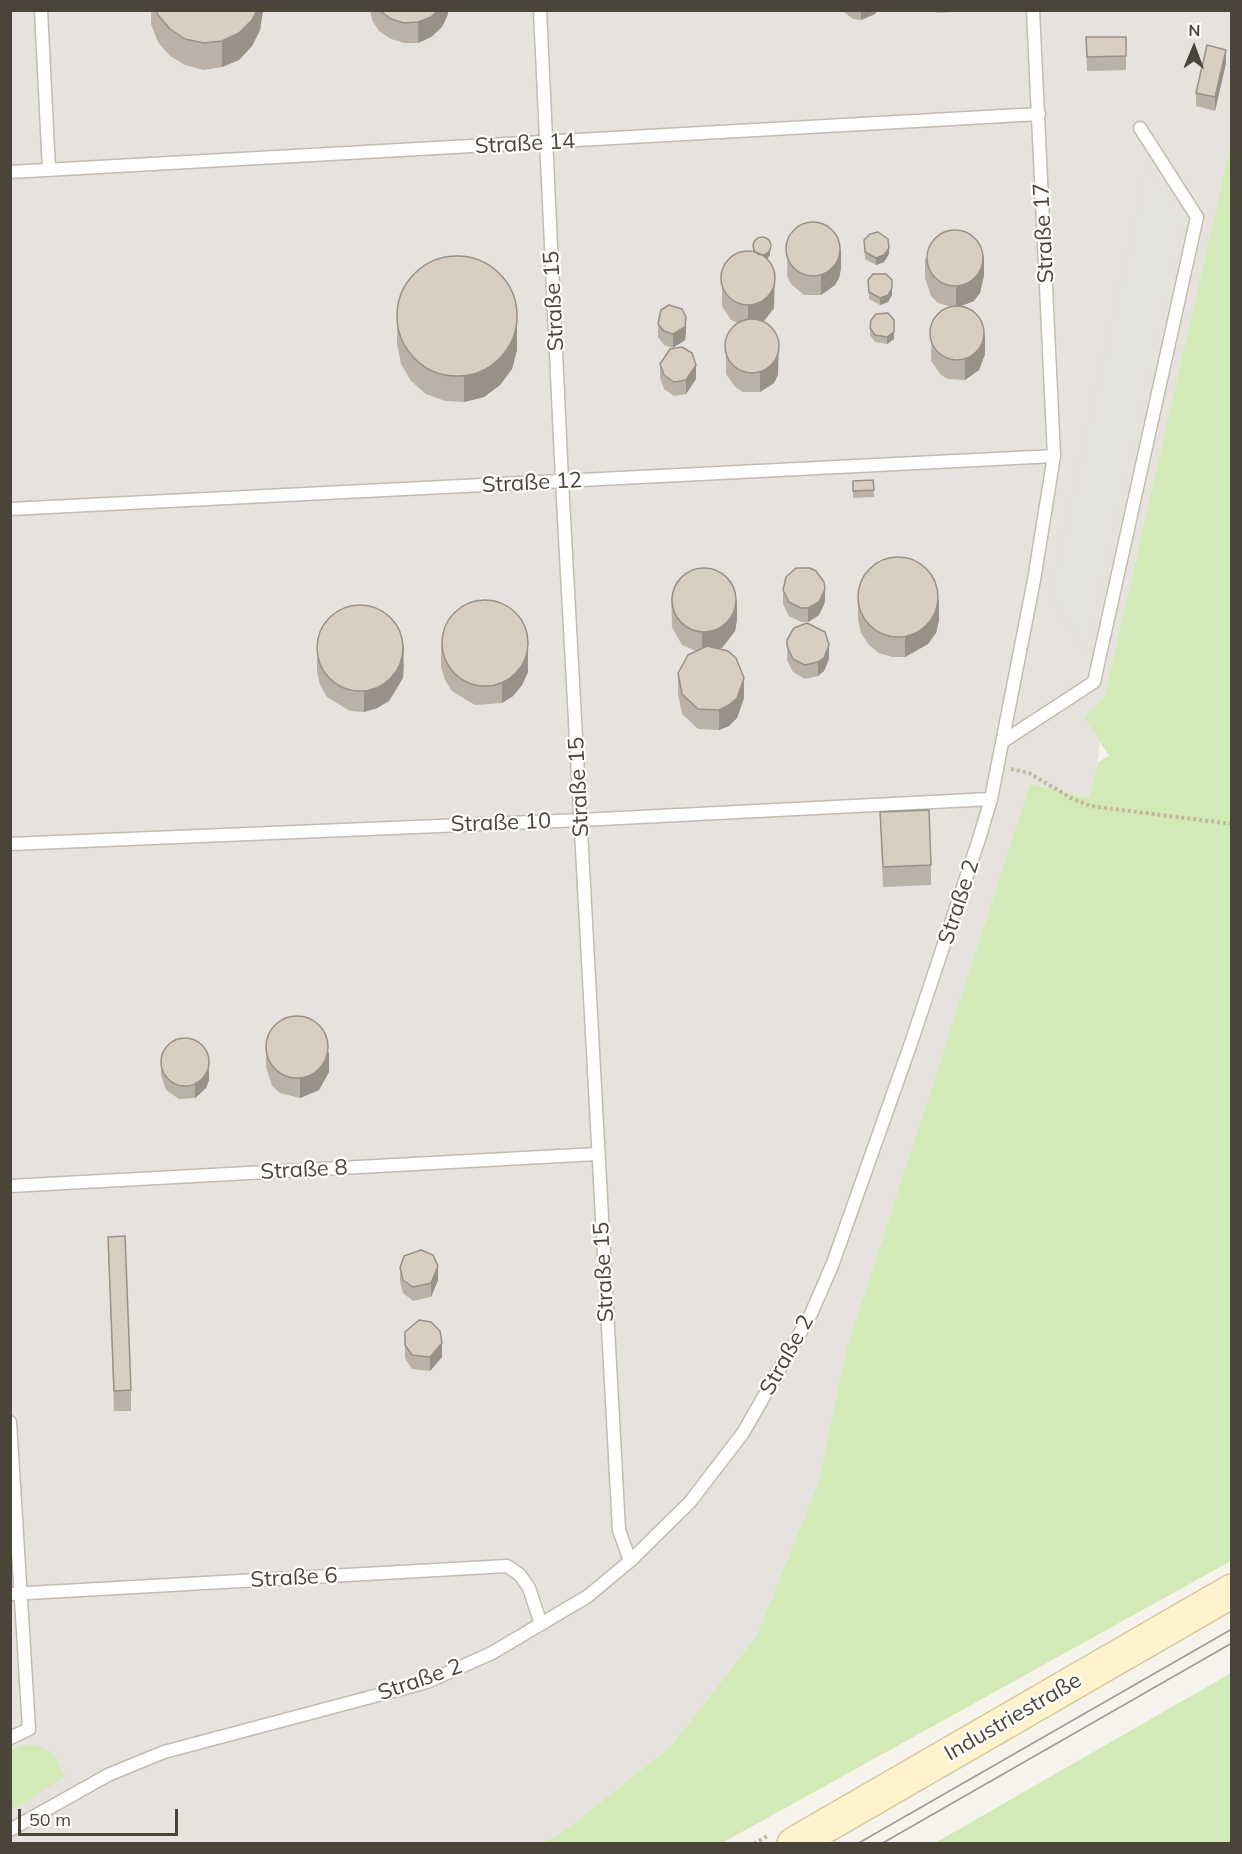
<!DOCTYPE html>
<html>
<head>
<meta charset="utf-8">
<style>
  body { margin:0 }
  #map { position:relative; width:1242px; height:1854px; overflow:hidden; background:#f6f3ec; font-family:Mulish,sans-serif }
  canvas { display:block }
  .frame { position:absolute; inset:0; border:12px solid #4b4439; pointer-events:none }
  .north { position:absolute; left:1164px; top:18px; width:60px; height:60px; -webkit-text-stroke:4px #fff; paint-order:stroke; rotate:1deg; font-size:16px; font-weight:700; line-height:24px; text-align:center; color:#4b4439 }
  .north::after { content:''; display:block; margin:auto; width:21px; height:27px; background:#4b4439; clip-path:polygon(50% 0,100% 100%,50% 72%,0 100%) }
  .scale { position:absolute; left:18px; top:1809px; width:160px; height:27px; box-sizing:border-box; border:3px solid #4b4439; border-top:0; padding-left:8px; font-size:18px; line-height:21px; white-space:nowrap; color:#4b4439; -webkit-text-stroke:4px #fff; paint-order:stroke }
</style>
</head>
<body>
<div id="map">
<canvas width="1242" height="1854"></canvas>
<div class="frame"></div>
<div class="north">N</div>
<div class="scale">50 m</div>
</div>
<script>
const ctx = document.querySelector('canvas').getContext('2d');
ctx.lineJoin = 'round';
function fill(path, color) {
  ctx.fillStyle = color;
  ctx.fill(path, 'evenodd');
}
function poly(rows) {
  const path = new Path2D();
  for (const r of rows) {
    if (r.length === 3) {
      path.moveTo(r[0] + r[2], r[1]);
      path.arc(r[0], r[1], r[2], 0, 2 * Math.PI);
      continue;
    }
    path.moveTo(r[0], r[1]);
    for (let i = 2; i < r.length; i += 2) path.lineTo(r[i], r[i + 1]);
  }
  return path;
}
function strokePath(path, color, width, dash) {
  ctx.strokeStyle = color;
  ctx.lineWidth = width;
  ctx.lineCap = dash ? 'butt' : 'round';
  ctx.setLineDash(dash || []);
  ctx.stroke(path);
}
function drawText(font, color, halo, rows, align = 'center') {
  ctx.font = font + ' Mulish,sans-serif';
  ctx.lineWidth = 4.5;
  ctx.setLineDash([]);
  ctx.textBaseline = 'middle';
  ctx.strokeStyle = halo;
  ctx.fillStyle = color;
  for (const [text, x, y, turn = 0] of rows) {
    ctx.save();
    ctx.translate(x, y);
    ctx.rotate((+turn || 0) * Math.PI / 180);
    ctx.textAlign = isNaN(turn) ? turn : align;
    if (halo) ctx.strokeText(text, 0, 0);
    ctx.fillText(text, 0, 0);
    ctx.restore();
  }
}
const industrial = poly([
  [11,11,1231,11,1231,143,1104,698,1098,762,1089,798,1030,784,845,1354,819,1480,756,1637,671,1746,567,1829,543,1843,11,1844]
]);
const green = poly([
  [1231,143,1231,1561,722,1843,543,1843,567,1829,671,1746,756,1637,819,1480,845,1354,1030,784,1089,798,1098,762,1109,756,1084,717,1104,698],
  [1231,1673,1231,1843,935,1843],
  [23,1745,39,1746,53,1754,65,1776,11,1811,11,1750]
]);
const parking = poly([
  [1148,162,1185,220,1087,654,1050,595]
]);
const path = poly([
  [1011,769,1029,773,1073,799,1090,806,1232,824],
  [754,1844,769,1835]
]);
const lane = poly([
  [41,10,49,170],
  [540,10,562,481,619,1530,630,1561],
  [10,172,1039,114],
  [10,509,1054,456],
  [1002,742,1094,682,1197,217,1140,128],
  [10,844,581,820,991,799],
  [10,1186,597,1154],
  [10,1422,29,1729,10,1738],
  [10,1594,507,1566,520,1575,529,1588,541,1624],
  [10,1830,108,1775,164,1752,427,1682,492,1653,588,1596,630,1561,690,1502,743,1433,811,1314,833,1263,911,1043,979,839,991,799,1034,580,1054,456,1033,10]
]);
const secondary = poly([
  [794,1844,1232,1591]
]);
const tram = poly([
  [857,1844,1232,1629],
  [881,1844,1232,1643]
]);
const wall = poly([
  [151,10,263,10,260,30,252,46,239,60,222,67,204,70,185,65,170,56,158,42,151,24],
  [370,10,448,10,448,14,442,27,431,37,418,43,404,43,391,39,379,31,372,20],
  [841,10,878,10,875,14,861,20,853,19],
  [934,10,955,10,953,12,937,13],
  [1086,37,1126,56,1126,70,1087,71],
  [1226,63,1215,111,1196,106,1196,93],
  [788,239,841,269,839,278,835,285,821,295,804,295,791,284,787,276],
  [864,240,889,254,884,262,876,265,865,259],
  [753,246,770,255,767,259,774,308,764,321,778,375,774,383,760,392,743,392,735,387,726,374,726,336,738,323,731,320,722,306,722,269,753,252],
  [925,258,984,275,980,293,974,301,958,307,985,354,979,370,965,380,948,379,941,375,931,361,932,324,952,307,938,303,931,296,925,278],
  [868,280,892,295,888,302,880,305,869,299],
  [397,318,517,350,512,369,500,385,484,397,464,402,445,401,426,394,411,381,401,364,397,344],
  [871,320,894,339,887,344,875,342,870,335],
  [658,324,686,331,685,340,673,348,664,345,658,337],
  [660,364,696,379,686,394,674,396,664,389,660,378],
  [873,480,874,497,853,498,853,481],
  [783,590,825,602,819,615,808,622,801,622,789,616,783,604],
  [671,596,737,620,735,631,722,648,719,649,744,698,737,718,729,726,719,730,698,729,682,714,678,694,678,673,696,651,682,645,672,627],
  [858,600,939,620,936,633,928,644,905,657,892,657,879,653,869,645,861,633,858,620],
  [787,640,829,659,824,671,818,676,805,679,793,672,787,660],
  [441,646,528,659,528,672,522,685,513,696,502,703,475,705,452,691,445,680,441,667],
  [317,652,404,664,403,678,389,701,377,708,364,712,350,711,327,697,320,685,317,672],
  [880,812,931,865,931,885,883,887],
  [266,1047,329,1072,319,1090,300,1098,280,1093,272,1086,266,1067],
  [161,1061,209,1080,206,1088,195,1098,179,1099,166,1090,161,1075],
  [108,1237,131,1390,131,1411,114,1411],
  [400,1268,438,1280,431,1297,413,1301,403,1293,400,1281],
  [405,1332,442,1357,430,1371,412,1369,405,1358]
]);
const shadedWall = poly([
  [257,10,263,10,260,30,252,46,239,60,222,67,222,41],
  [438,10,448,10,448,14,442,27,431,37,418,43,418,22],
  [861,10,878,10,875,14,861,20],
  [1226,50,1226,63,1215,111,1215,97],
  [770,248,770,255,766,260,761,261,761,254],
  [889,248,889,254,884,262,876,265,876,258],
  [841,249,841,269,839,278,835,285,821,295,821,275],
  [984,255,984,275,980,293,974,301,956,308,956,288],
  [775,271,774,308,764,321,748,326,748,306],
  [892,288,892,295,888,302,880,305,880,298],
  [686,317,686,331,685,340,673,348,673,334],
  [894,320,894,339,887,344,887,337],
  [517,324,517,350,512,369,500,385,484,397,464,402,464,376],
  [985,334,985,354,979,370,965,380,965,360],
  [779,338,778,375,774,383,760,392,760,372],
  [696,365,696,379,686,394,686,380],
  [825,589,825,602,819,615,808,622,808,608],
  [737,600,737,620,735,631,722,648,702,653,702,633],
  [939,600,939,620,936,633,928,644,905,657,905,637],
  [528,639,528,672,522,685,513,696,502,703,502,683],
  [404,644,403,678,389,701,377,708,364,712,364,692],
  [829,645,829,659,824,671,818,676,818,662],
  [744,678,744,698,737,718,729,726,719,730,719,710],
  [329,1052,329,1072,319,1090,300,1098,300,1078],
  [209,1067,209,1080,206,1088,195,1098,195,1085],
  [438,1266,438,1280,431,1297,431,1283],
  [442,1343,442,1357,430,1371,430,1357]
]);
const building = poly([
  [156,10,257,10,252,20,239,33,222,41,204,43,185,39,170,29,158,15,156,10],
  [379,10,438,10,431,17,418,22,404,23,391,19,379,10],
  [1086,37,1126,37,1126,56,1087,57,1086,37],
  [1207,45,1226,50,1215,97,1196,93,1207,45],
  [813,249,27],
  [955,258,28],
  [878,232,888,239,889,248,884,255,876,258,865,252,864,240,870,234,878,232],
  [762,246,9],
  [748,278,27],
  [457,316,60],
  [873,274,886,274,892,280,892,288,888,295,880,298,869,292,868,280,873,274],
  [669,305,682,309,686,317,685,327,673,334,664,331,658,324,661,310,669,305],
  [957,333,27],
  [888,313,894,320,894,332,887,337,875,335,870,328,871,320,876,314,888,313],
  [752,346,27],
  [682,347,692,353,696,365,686,380,674,382,664,375,660,364,670,349,682,347],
  [873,480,874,490,853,491,853,481,873,480],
  [898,597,40],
  [796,568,810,568,816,571,824,582,825,589,819,602,808,608,801,608,789,602,783,590,786,577,796,568],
  [704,600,32],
  [485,643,43],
  [360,648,43],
  [807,623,825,632,829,645,824,658,818,662,805,665,793,659,787,646,787,640,794,628,807,623],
  [707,646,728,651,736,658,744,678,737,698,729,705,719,710,698,709,682,694,678,673,688,655,707,646],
  [929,810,931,865,883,867,880,812,929,810],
  [297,1047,31],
  [185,1062,24],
  [125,1236,131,1390,114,1391,108,1237,125,1236],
  [421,1250,433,1255,438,1266,431,1283,413,1287,403,1280,400,1268,404,1256,421,1250],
  [419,1320,431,1322,440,1331,442,1343,430,1357,412,1355,405,1345,405,1332,419,1320]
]);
const streetNames = [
  ["Straße 14",525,144,-3],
  ["Straße 17",1044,233,-93],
  ["Straße 15",554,301,-93],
  ["Straße 12",532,483,-3],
  ["Straße 15",579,787,-93],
  ["Straße 10",501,823,-2],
  ["Straße 2",959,902,-72],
  ["Straße 8",304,1170,-3],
  ["Straße 15",604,1272,-93],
  ["Straße 2",787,1355,-61],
  ["Straße 6",294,1578,-3],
  ["Straße 2",420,1680,-19],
  ["Industriestraße",1013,1717,-30]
];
fill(industrial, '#e6e2dd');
fill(green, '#d2eab5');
fill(parking, '#e5e3e0');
strokePath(lane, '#c2bbae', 15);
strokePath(secondary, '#d6c79b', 36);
strokePath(path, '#c4b79f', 4, [3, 3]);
strokePath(lane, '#fff', 12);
strokePath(secondary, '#fff3cd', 33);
strokePath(tram, '#9a9a9a', 1.5);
fill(wall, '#bab2a6');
fill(shadedWall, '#979187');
fill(building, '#d8cfc1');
strokePath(building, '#979187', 1.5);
drawText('22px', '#4b4439', '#fff', streetNames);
</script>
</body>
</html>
